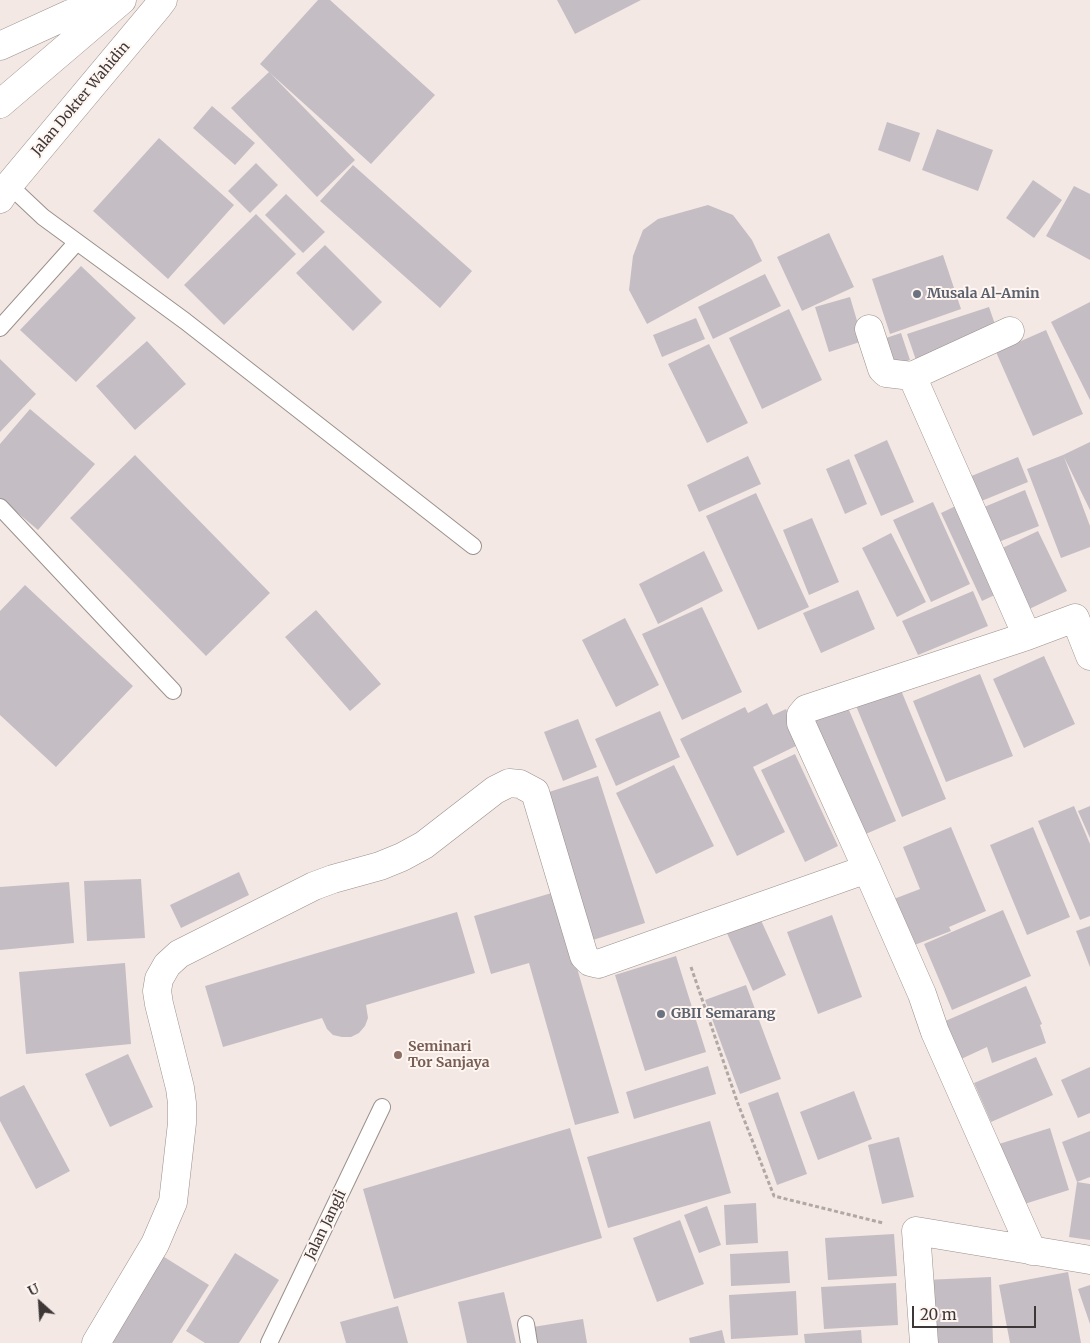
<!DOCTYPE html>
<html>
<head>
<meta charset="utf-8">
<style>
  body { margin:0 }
  #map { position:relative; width:1090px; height:1343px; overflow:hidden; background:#f3e8e4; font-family:Merriweather,serif }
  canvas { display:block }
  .north { position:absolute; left:15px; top:1278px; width:50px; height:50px; -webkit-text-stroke:4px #fff6f2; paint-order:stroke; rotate:334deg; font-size:14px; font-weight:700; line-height:20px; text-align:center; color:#3d3837 }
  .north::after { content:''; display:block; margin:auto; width:18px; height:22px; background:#3d3837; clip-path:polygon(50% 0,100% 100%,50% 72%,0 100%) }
  .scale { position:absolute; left:912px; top:1306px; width:124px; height:22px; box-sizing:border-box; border:2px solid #3d3837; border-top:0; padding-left:6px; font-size:15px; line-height:18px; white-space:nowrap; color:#3d3837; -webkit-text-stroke:4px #fff6f2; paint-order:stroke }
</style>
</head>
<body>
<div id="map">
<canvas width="1090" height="1343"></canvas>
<div class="north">U</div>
<div class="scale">20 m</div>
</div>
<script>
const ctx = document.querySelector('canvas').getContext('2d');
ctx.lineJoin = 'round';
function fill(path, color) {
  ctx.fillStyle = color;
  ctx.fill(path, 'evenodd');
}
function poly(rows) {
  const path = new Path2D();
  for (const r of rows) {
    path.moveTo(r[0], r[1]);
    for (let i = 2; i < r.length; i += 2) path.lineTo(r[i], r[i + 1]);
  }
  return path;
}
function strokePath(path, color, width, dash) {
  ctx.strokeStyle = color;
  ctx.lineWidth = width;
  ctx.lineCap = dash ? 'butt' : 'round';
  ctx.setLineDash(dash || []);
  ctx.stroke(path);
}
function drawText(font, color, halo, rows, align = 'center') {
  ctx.font = font + ' Merriweather,serif';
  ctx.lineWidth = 4;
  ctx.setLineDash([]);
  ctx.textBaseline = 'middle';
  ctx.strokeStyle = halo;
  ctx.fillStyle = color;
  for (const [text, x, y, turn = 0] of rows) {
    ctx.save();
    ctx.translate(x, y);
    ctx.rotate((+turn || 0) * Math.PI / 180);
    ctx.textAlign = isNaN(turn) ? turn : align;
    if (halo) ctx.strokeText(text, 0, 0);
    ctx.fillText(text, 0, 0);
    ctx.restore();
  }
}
const building = poly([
  [318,0,330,0,435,95,371,164,260,64],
  [557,0,641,0,575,34],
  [269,72,355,160,317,197,231,108],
  [212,106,255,143,235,165,193,128],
  [887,122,920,133,910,162,878,150],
  [937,129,993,150,978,191,922,170],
  [159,138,234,205,168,279,93,211],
  [256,163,278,185,250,213,228,191],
  [353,165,472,271,440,308,320,201],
  [1033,180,1062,200,1034,238,1006,218],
  [1074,186,1090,194,1090,260,1046,236],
  [286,194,325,232,303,253,265,215],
  [708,205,733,215,752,240,762,261,647,324,629,290,633,256,643,230,658,219],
  [256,214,296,254,224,325,184,285],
  [829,233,854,287,802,311,777,257],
  [325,245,382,302,353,331,296,273],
  [943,255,961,309,890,334,872,279],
  [81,266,136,318,76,382,20,330],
  [765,274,781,306,713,339,698,307],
  [850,297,863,341,829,352,815,307],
  [1090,302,1090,400,1051,322],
  [989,307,998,333,916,360,907,334],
  [789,309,822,380,762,409,729,338],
  [696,318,705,339,662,357,653,335],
  [1046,330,1083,414,1033,436,996,352],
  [901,333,910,360,889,367,880,340],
  [147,341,186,384,135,430,96,386],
  [709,344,748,423,707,443,668,364],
  [0,359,36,394,0,432],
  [30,409,95,464,38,530,0,498,0,444],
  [887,440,914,502,881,516,854,455],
  [1090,442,1090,510,1064,457,1090,526,1090,547,1061,558,1027,469,1063,455],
  [135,455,270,593,206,656,70,518],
  [748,456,761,484,699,512,687,485],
  [1018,457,1028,482,979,502,969,477],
  [849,459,867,504,845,514,826,469],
  [1025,490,1039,526,991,545,977,510],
  [756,493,809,607,758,630,706,516],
  [933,502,970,584,931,602,893,520],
  [962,503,1003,591,982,601,941,513],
  [812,518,839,582,809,595,783,530],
  [1038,531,1067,591,1021,613,992,553],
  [891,533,926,602,897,617,862,548],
  [704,551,723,591,658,624,639,584],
  [25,585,133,686,56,767,0,715,0,611],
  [858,590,875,629,821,653,803,613],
  [973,591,988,626,918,655,902,621],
  [702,607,742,692,682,720,642,634],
  [316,610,381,684,350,711,285,637],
  [625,618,659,685,616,707,582,640],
  [1044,656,1075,724,1024,748,993,679],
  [980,674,1013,756,946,782,913,701],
  [898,683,946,799,902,817,854,701],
  [767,703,773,715,786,709,802,743,753,767,785,832,737,856,680,739,745,707,748,713],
  [846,703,896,821,861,836,811,718],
  [660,711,680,757,616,786,595,739],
  [578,719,597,767,563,781,544,732],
  [795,754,838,846,805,862,761,770],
  [674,765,714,846,656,874,616,793],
  [598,776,645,923,590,941,543,794],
  [1074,806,1090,844,1090,916,1080,920,1038,821],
  [1090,806,1090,838,1078,811],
  [951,827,986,911,949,927,951,931,904,949,886,902,920,889,903,847],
  [1033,827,1070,917,1027,935,990,845],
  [239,872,249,895,181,928,170,905],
  [141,879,145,938,87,941,84,881],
  [69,882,74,943,0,950,0,887],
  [555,892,619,1113,575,1125,529,963,491,974,474,916],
  [1003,910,1031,976,952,1010,924,944],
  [457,912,475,973,366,1005,368,1018,365,1026,359,1033,351,1037,342,1037,333,1035,327,1029,322,1018,223,1047,205,986],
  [832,915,862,997,818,1014,787,932],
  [759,916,786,975,753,991,726,931],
  [1090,926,1090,967,1076,931],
  [676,956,706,1052,645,1071,615,975],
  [125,963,131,1044,26,1054,19,972],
  [746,985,781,1079,740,1094,705,1000],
  [1026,986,1042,1024,1040,1025,1046,1043,992,1063,987,1047,959,1060,943,1022],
  [128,1054,153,1107,110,1127,85,1074],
  [1036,1057,1053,1095,991,1122,974,1083],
  [708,1066,716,1094,634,1119,626,1092],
  [1090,1067,1090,1113,1078,1118,1061,1080],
  [24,1085,70,1171,36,1189,0,1121,0,1097],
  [854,1091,872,1139,818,1160,800,1112],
  [778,1092,807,1174,777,1185,748,1103],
  [710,1121,731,1193,608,1228,587,1157],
  [570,1128,602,1238,394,1299,363,1189],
  [1050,1128,1069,1190,1018,1206,999,1144],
  [1090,1131,1090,1177,1077,1182,1062,1142],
  [899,1137,914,1197,882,1204,868,1145],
  [1077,1182,1090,1184,1090,1240,1069,1237],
  [756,1203,758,1243,726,1245,724,1205],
  [707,1206,721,1245,699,1253,684,1215],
  [680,1220,704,1284,657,1302,633,1238],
  [894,1234,897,1276,828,1280,825,1238],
  [788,1251,790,1283,731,1286,730,1254],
  [235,1253,279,1280,239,1343,205,1343,186,1331],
  [161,1255,209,1285,172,1343,106,1343],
  [1068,1272,1081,1343,1010,1343,999,1285],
  [991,1277,993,1343,927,1343,925,1280],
  [896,1283,898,1325,824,1329,821,1287],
  [1090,1285,1090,1324,1078,1289],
  [796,1291,798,1335,731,1339,729,1295],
  [504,1292,516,1343,467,1343,458,1302],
  [398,1306,408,1343,346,1343,340,1322],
  [583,1319,587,1343,536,1343,533,1327],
  [722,1330,725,1343,690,1343,689,1338],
  [861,1330,862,1343,805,1343,804,1334]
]);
const path = poly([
  [691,967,738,1104,774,1196,883,1223]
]);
const service = poly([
  [9,185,43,217,185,321,473,546],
  [0,328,77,242],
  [0,507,173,691],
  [526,1324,529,1343],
  [269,1343,382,1107]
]);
const minor = poly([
  [869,329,882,369,886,373,912,376],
  [1010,331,912,376,1027,636],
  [1032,1251,935,1032,922,994,867,869,801,723,801,715,806,709,1027,636,1075,618,1090,656],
  [96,1343,155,1244,173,1202,182,1123,182,1103,180,1088,159,1004,157,991,159,979,167,965,179,954,314,886,333,879,380,866,402,857,424,845,495,790,509,783,520,784,535,792,584,956,590,962,598,964,867,869],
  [924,1343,916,1231,1090,1260]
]);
const trunk = poly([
  [0,46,70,14,108,0],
  [0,104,122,0],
  [0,199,9,185,157,8,163,0]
]);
const markers = [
  [917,294,5,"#6b7280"],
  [661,1014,5,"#6b7280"],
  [398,1055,5,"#8d6e63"]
];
const streetNames = [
  ["Jalan Dokter Wahidin",81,99,-50],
  ["Jalan Jangli",326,1225,-64]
];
const worshipNames = [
  ["Musala Al-Amin",927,294],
  ["GBII Semarang",671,1014]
];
const educationNames = [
  ["Seminari",408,1047],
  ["Tor Sanjaya",408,1063]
];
fill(building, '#c5bdc4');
strokePath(service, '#9a908c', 18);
strokePath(minor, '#9a908c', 29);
strokePath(trunk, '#9a908c', 29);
strokePath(path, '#b1a8a5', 3, [4, 2.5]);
strokePath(service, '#fff', 16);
strokePath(minor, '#fff', 28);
strokePath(trunk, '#fff', 28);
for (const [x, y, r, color] of markers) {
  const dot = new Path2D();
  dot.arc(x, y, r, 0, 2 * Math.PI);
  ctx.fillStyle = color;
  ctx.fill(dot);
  strokePath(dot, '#fff6f2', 2);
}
drawText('14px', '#3d3837', '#fff6f2', streetNames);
drawText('bold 14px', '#5b616d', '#fff6f2', worshipNames, 'left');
drawText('bold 14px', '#785e54', '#fff6f2', educationNames, 'left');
</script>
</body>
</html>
